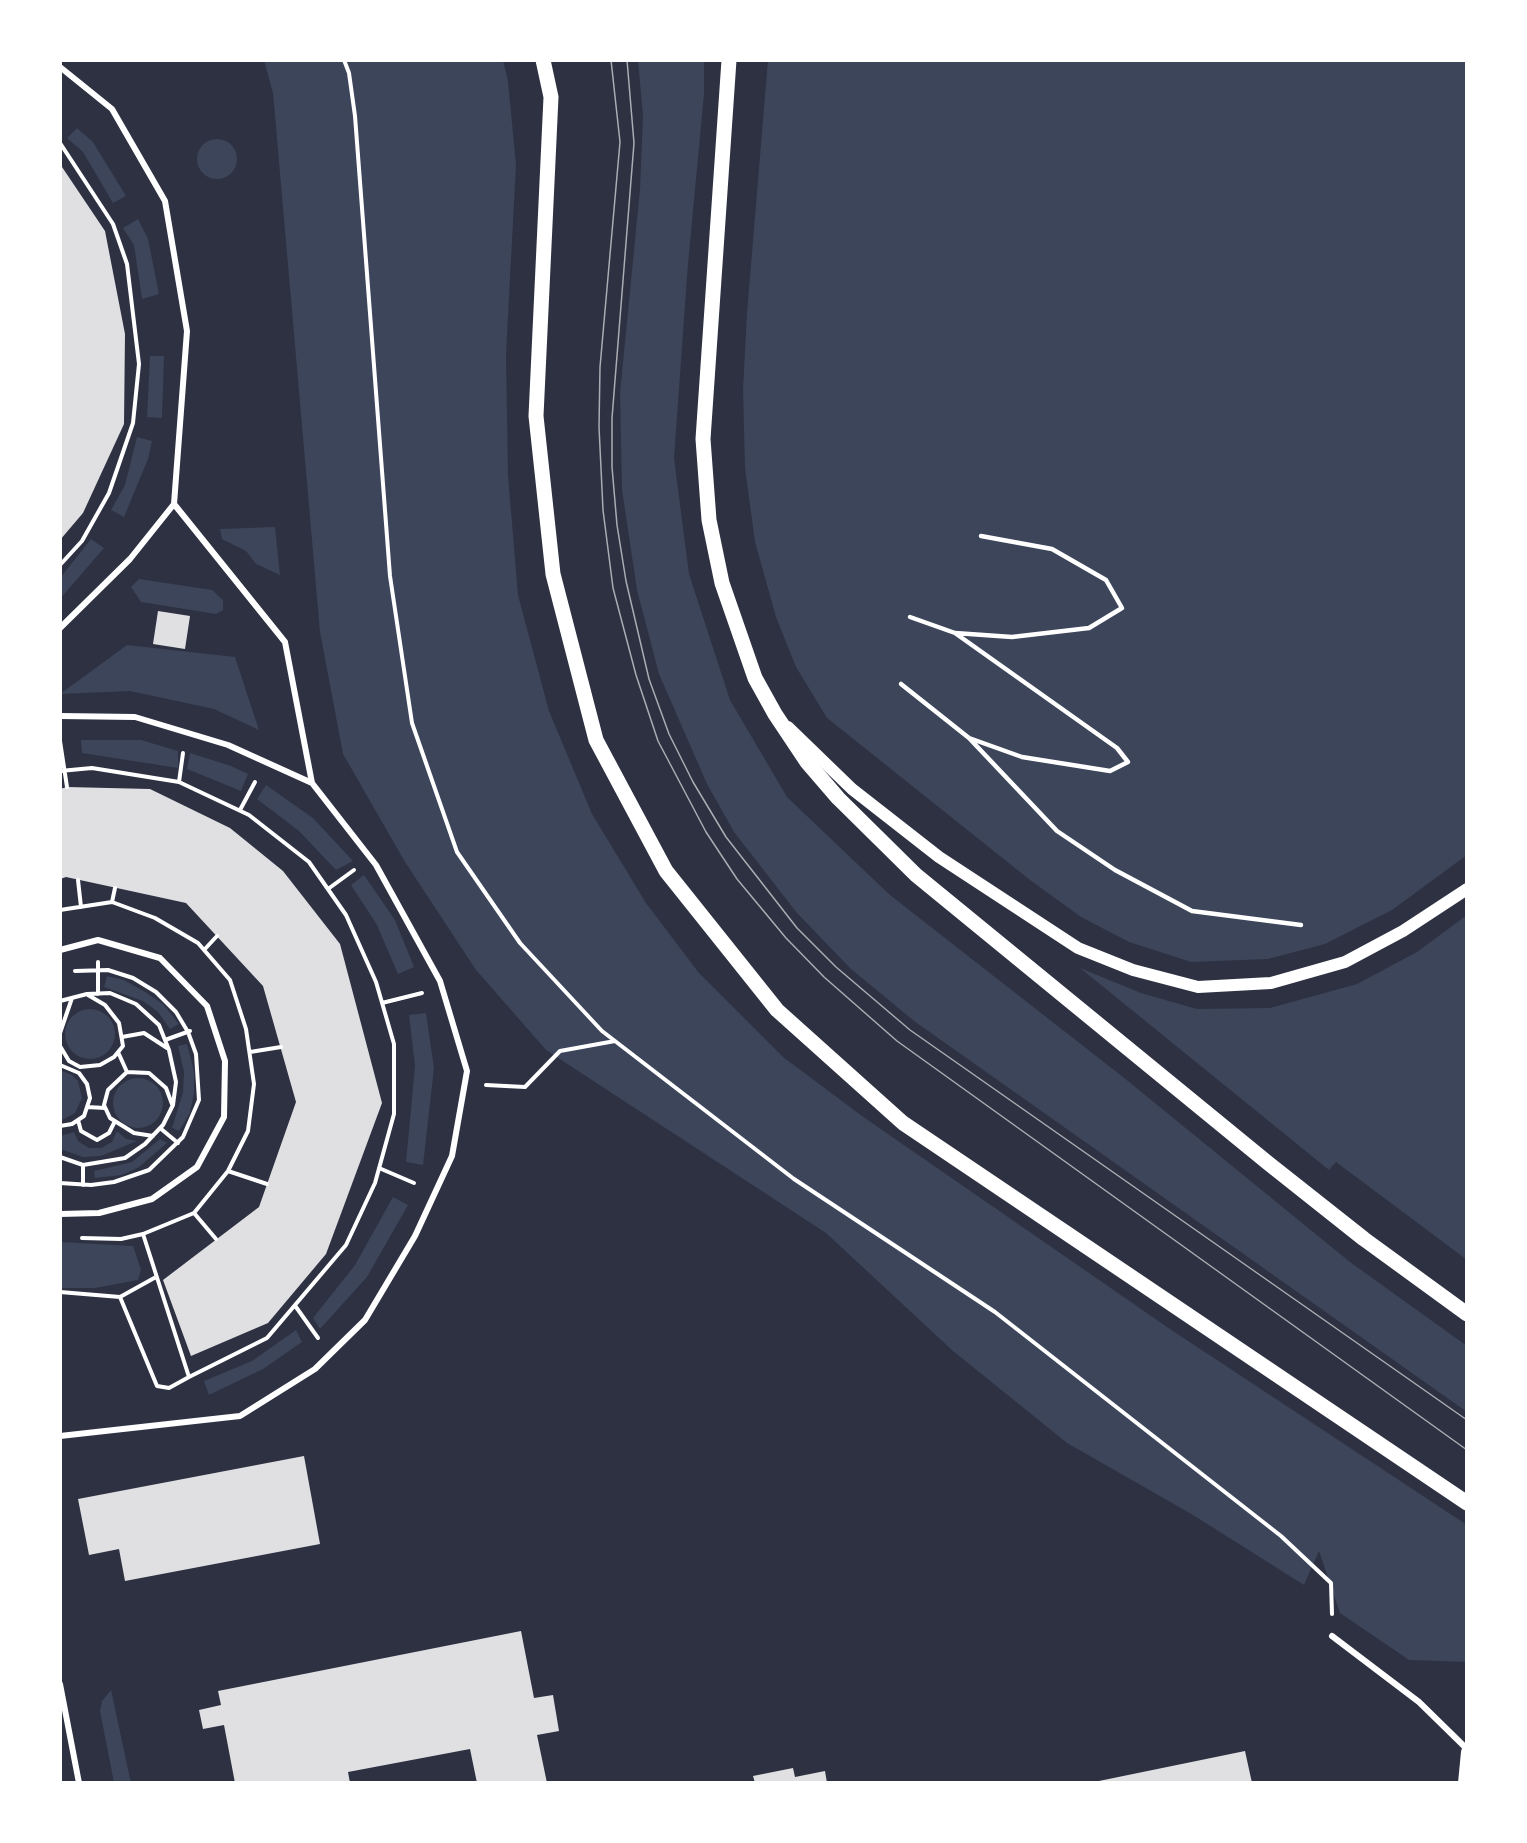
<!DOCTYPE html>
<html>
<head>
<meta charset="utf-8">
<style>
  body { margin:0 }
  #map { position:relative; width:1527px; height:1843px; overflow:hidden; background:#2d3142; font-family:"Exo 2",sans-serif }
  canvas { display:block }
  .frame { position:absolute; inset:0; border:62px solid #fff; pointer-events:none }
</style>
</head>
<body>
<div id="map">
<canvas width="1527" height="1843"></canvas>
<div class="frame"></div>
</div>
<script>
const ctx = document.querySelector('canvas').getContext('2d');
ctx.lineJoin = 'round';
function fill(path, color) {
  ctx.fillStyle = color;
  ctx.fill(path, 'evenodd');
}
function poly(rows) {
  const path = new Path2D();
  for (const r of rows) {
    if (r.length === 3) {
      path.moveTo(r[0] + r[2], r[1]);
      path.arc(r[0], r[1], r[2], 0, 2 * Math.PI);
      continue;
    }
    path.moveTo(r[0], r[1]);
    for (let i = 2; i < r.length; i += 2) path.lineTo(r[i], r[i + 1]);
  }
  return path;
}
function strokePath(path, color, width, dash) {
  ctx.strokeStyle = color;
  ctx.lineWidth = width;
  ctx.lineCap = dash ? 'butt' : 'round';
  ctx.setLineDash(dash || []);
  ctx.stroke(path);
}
const green = poly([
  [264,60,503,60,508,81,516,165,506,354,508,475,518,595,549,711,592,814,646,903,699,973,783,1057,862,1116,1170,1329,1467,1525,1467,1662,1409,1660,1340,1613,1319,1551,1304,1585,1193,1515,1067,1443,953,1351,826,1233,546,1050,476,970,405,862,343,754,320,632,273,93],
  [638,60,704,60,704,94,688,264,674,458,689,574,730,700,787,797,890,895,1123,1077,1350,1262,1467,1346,1467,1412,914,1021,851,969,797,913,734,832,707,784,659,674,637,590,622,490,620,393,640,189,643,117],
  [768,60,1467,60,1467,855,1392,910,1325,944,1268,959,1191,962,1129,942,1081,917,1030,880,827,718,796,667,776,617,755,542,745,468,743,389,747,313],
  [77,128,93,142,126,196,113,203,83,152,67,138],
  [217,159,20],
  [138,219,148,239,159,294,142,299,134,245,123,228],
  [150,356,164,356,162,418,147,417],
  [137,437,152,441,148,459,124,517,111,510,125,485],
  [275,527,280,575,256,564,246,551,222,539,220,529],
  [91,539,104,548,60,599,60,578],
  [139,579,212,590,223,600,223,610,216,614,141,602,131,587],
  [127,645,235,657,259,730,214,709,130,691,60,694],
  [81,740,141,740,178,751,178,768,82,753],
  [190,753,231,766,248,774,241,791,187,769],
  [266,785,313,818,353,861,336,870,299,831,257,799],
  [364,875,395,920,414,967,398,974,377,925,351,885],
  [1467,915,1467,1260,1336,1162,1329,1170,1080,968,1141,993,1197,1009,1270,1008,1357,984,1417,952],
  [107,976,124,980,145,992,163,1004,179,1024,170,1029,158,1012,143,1001,104,987],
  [90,1034,25],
  [426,1013,434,1068,423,1165,406,1162,415,1066,409,1015],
  [187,1044,194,1071,194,1093,190,1113,179,1131,172,1128,183,1092,184,1072,178,1046],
  [60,1070,72,1075,78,1081,82,1098,75,1113,60,1121],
  [138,1103,25],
  [117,1131,126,1139,137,1141,101,1156,83,1157,60,1149,60,1136,74,1132,78,1141,89,1148,101,1148,112,1142],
  [160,1139,167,1143,139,1167,122,1175,95,1178,94,1171,132,1162],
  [393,1197,408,1205,367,1277,320,1329,313,1318,355,1265],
  [62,1242,133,1246,141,1270,138,1280,95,1288,60,1288,60,1244],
  [296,1330,302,1342,263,1369,209,1395,204,1381,252,1361],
  [111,1690,131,1783,114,1783,100,1711,102,1701]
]);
const building = poly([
  [60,164,105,231,125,334,124,424,83,513,60,540],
  [158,611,190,616,185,649,153,644],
  [67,787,150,789,230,828,283,871,340,944,382,1103,326,1254,268,1323,191,1356,163,1280,259,1207,296,1102,263,986,186,903,66,877,60,879,60,789],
  [304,1456,320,1544,125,1581,119,1549,89,1555,78,1499],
  [521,1631,534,1698,553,1695,559,1731,537,1735,547,1783,477,1783,470,1749,348,1772,350,1783,235,1783,224,1725,203,1729,199,1710,221,1705,218,1691],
  [1245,1751,1252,1783,1094,1783,1094,1782],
  [793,1768,795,1777,825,1771,827,1783,755,1783,753,1776]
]);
const path = poly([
  [344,60,349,73,355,116,390,576,412,723,457,852,520,943,602,1031,794,1179,995,1312,1281,1536,1331,1583,1332,1614],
  [60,143,113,224,127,264,139,364,133,423,109,493,82,541,60,565],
  [60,741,67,787],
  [60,771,92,768,179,782,249,815,309,862,346,915,376,982,394,1044,394,1114,375,1183,346,1245,267,1338,189,1377,143,1234,194,1213,228,1171,248,1131,254,1084,246,1029,230,980,198,943,155,918,112,902,60,910],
  [179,782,183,753],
  [240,810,255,782],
  [78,880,81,907],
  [328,889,354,870],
  [112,902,115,888],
  [204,950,217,936],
  [98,962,98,994],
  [60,1001,87,994,110,993,136,1004,159,1025,169,1050,176,1082,173,1105,163,1125,145,1144,125,1158,83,1165,60,1157],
  [382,1003,422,993],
  [60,1033,72,998],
  [122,1037,144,1033,167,1048],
  [165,1040,190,1031],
  [60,1046,69,1061,80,1067,100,1065,114,1057,123,1046,119,1023,105,1005,88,995],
  [118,1052,127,1072],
  [250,1052,281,1047],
  [60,1065,79,1073,87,1084,90,1098,84,1116,72,1124,60,1126],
  [486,1085,525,1087,560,1051,615,1041],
  [87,1107,105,1108],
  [78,1120,81,1131,97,1140,109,1133,115,1121],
  [160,1128,178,1143],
  [153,1136,134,1133,110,1118,104,1105,108,1090,127,1072,149,1073,166,1088,172,1104],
  [379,1168,414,1183],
  [228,1171,267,1184],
  [60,1183,91,1185,114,1182,149,1170,183,1137,199,1100,196,1054,188,1032,176,1012,156,992,133,978,108,970,75,971],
  [83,1185,83,1165],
  [194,1213,216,1239],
  [82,1238,121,1239,143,1234],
  [156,1277,120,1297,157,1386,169,1388,189,1377],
  [60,1292,120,1297],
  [296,1307,318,1338]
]);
const service = poly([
  [981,536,1052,549,1106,580,1122,608,1089,628,1012,637,955,633,1117,748,1128,762,1110,771,1022,757,969,738,1057,831,1115,870,1192,911,1301,925],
  [910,617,955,633],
  [901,684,969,738]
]);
const minor = poly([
  [60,67,112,109,165,201,187,331,174,504,130,559,60,628],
  [60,716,135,717,228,745,312,783],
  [60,950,98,940,160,958,207,1006,225,1061,224,1117,197,1167,152,1199,99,1213,60,1214],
  [60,1436,240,1416,315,1369,365,1320,415,1236,452,1156,467,1071,440,981,376,865,312,783,285,642,174,504],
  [1332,1636,1419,1702,1467,1749],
  [60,1684,79,1783]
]);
const secondary = poly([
  [788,727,852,789,939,857,1078,948,1133,970,1198,987,1271,983,1345,962,1403,931,1467,889],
  [1464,1783,1467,1752]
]);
const primary = poly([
  [543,60,551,97,536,416,553,574,596,740,666,871,777,1010,903,1123,1467,1503],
  [729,60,703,439,709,520,722,583,755,678,775,714,807,762,838,798,916,875,1268,1163,1364,1239,1467,1314]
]);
const tram = poly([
  [611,60,620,142,600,367,599,427,603,510,613,588,636,675,658,741,706,832,737,879,786,938,824,977,897,1041,1467,1450],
  [627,60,634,143,612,418,612,467,617,525,626,581,649,679,669,734,693,782,726,837,797,928,836,967,910,1030,1467,1420]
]);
fill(green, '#3c4559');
fill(building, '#e0e0e3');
strokePath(path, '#fff', 4);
strokePath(service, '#fff', 4.5);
strokePath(minor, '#fff', 6);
strokePath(secondary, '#fff', 12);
strokePath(primary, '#fff', 15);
strokePath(tram, '#abadb3', 1.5);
</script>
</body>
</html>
